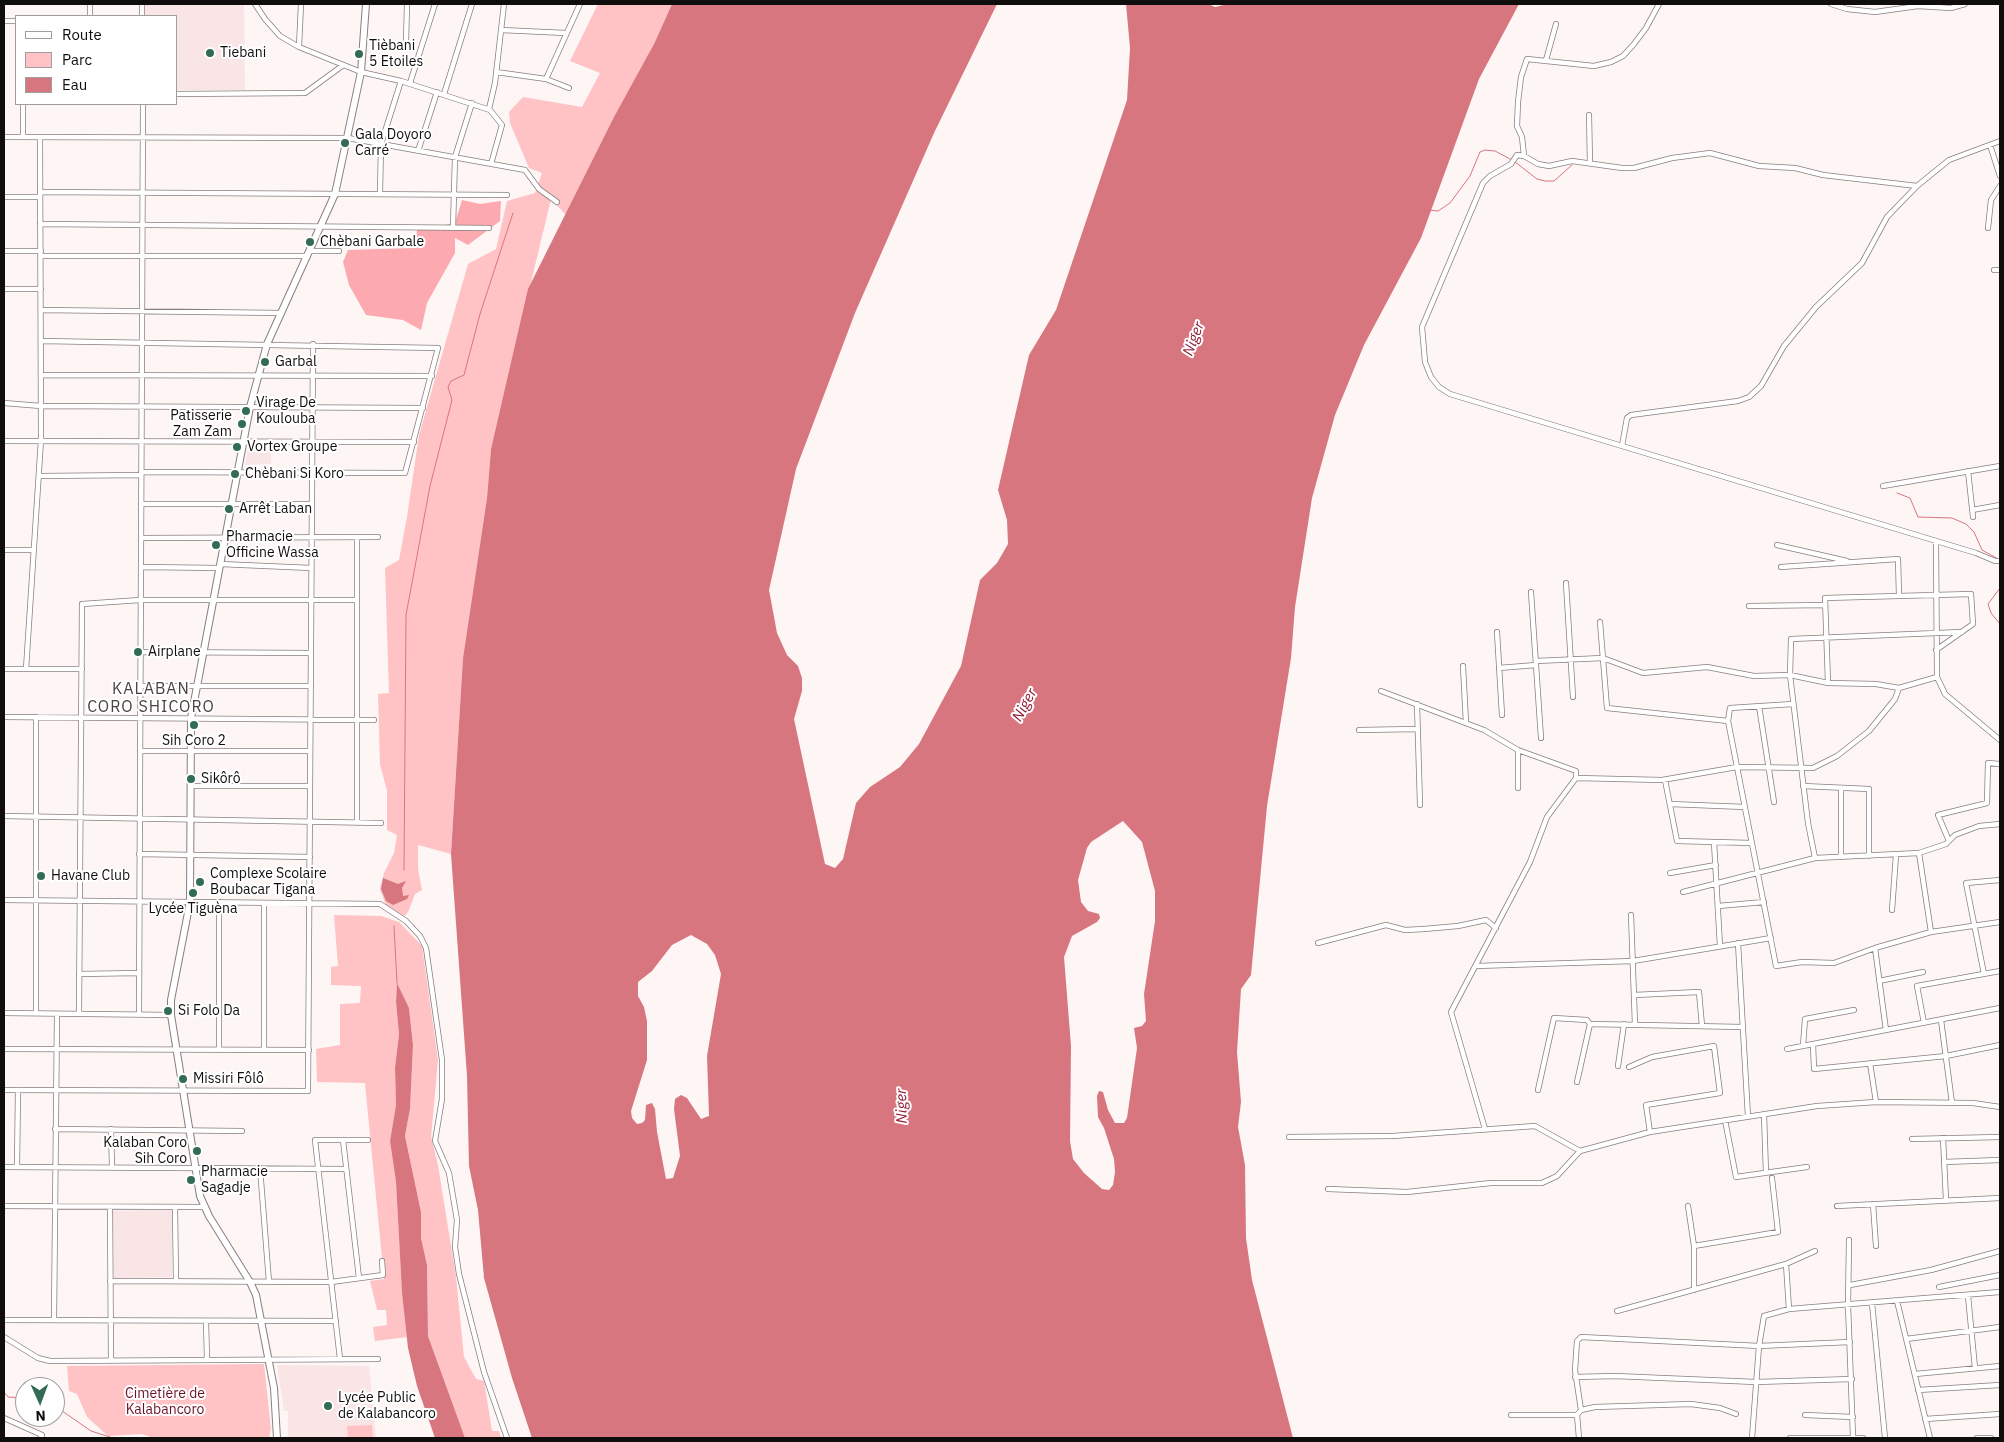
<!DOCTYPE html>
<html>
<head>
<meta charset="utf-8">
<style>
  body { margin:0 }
  #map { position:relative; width:2004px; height:1442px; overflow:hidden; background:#fef5f5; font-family:"IBM Plex Sans",sans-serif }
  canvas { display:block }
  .frame { position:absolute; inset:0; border:5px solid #100d0d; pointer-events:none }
  .legend { position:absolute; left:15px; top:15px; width:162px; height:90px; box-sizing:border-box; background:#fff; border:1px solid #9f9e9e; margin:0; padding:6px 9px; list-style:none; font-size:15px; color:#100d0d }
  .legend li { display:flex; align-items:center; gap:10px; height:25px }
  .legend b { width:25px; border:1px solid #9f9e9e }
  .north { position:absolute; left:15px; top:1377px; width:50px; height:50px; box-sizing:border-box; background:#fff; border:1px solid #9f9e9e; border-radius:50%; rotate:178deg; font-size:14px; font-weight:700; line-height:20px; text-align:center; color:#100d0d }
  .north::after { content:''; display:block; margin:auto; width:18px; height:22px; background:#326c55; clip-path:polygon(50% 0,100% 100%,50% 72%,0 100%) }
</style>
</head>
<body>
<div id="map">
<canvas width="2004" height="1442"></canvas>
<div class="frame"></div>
<ul class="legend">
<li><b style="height:6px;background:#fff"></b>Route</li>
<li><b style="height:14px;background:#ffc2c5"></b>Parc</li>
<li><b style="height:14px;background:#d8767f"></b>Eau</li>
</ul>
<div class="north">N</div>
</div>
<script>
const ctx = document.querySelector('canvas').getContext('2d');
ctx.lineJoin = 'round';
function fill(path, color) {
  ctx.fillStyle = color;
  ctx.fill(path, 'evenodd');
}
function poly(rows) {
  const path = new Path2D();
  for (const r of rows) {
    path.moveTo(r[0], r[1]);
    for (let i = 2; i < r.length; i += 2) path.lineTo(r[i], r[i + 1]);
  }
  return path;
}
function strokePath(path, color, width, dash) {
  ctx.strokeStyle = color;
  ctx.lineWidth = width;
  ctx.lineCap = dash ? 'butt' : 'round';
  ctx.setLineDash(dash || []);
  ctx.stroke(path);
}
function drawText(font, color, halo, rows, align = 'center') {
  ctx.font = font + ' "IBM Plex Sans",sans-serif';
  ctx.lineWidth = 4;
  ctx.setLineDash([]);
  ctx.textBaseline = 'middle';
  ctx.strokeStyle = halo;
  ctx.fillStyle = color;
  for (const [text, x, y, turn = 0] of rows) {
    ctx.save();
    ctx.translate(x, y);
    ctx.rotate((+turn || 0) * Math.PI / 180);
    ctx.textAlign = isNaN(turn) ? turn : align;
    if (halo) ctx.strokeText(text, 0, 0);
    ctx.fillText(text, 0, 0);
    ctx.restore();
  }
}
const built = poly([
  [145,4,244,4,245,90,176,90,176,16,145,16],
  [249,443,271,443,271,464,245,465],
  [172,1210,172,1277,114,1278,113,1211],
  [277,1365,369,1366,376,1438,288,1438,288,1411,284,1411]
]);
const green = poly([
  [598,4,672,4,654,44,566,215,551,199,491,449,487,498,463,658,451,854,418,845,418,869,422,890,415,894,409,910,405,916,387,908,380,889,384,873,394,853,397,835,387,830,387,791,380,764,378,694,389,693,385,568,399,560,407,517,419,435,468,264,496,249,507,201,535,193,542,173,529,168,510,123,509,112,523,97,582,107,600,73,570,61],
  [334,915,381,916,399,922,422,946,438,1060,431,1137,438,1165,456,1277,464,1357,476,1379,484,1381,492,1431,499,1431,501,1438,465,1438,428,1336,427,1265,421,1238,421,1212,405,1136,410,1109,413,1045,409,1008,397,984,396,1002,399,1034,395,1068,396,1105,390,1141,396,1182,402,1293,407,1337,375,1341,373,1327,387,1325,386,1310,377,1310,370,1281,384,1279,365,1083,317,1082,316,1049,340,1045,340,1004,360,1003,361,986,331,985,331,967,338,966],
  [264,1364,271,1429,269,1438,153,1438,142,1434,108,1436,87,1417,77,1394,69,1391,67,1366],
  [372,1425,373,1438,348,1438,347,1426]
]);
const forest = poly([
  [462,200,480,204,501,201,500,221,468,245,455,238,455,253,427,303,421,330,403,320,366,315,349,285,343,262,348,250,415,248,417,230,455,223]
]);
const water = poly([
  [672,4,997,4,934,133,855,313,796,469,769,590,777,633,787,655,798,666,802,678,802,691,794,719,825,864,835,868,843,859,856,803,870,787,900,767,919,744,961,666,980,580,997,563,1008,544,1007,520,998,490,1029,355,1056,310,1127,100,1130,48,1126,4,1208,4,1215,7,1228,4,1519,4,1479,79,1421,238,1364,345,1335,415,1312,498,1295,607,1291,658,1267,806,1251,975,1241,989,1237,1052,1241,1102,1238,1127,1245,1165,1246,1238,1252,1280,1293,1438,532,1438,512,1378,484,1278,478,1210,469,1166,467,1076,451,854,463,658,487,498,491,449,528,289,614,117,654,44],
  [1123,821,1142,842,1155,891,1155,921,1144,994,1146,1021,1142,1026,1134,1028,1137,1048,1127,1118,1124,1123,1115,1123,1108,1110,1103,1092,1099,1091,1097,1096,1098,1117,1104,1128,1114,1159,1115,1172,1113,1185,1109,1190,1102,1189,1084,1173,1073,1159,1070,1141,1071,1046,1064,957,1072,936,1097,922,1100,918,1099,914,1088,911,1081,902,1078,880,1087,848,1091,842],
  [691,935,707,944,715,955,721,974,707,1056,709,1116,701,1119,687,1098,681,1095,675,1099,674,1109,680,1156,673,1178,666,1179,657,1132,655,1109,652,1103,646,1105,645,1120,642,1123,637,1124,632,1118,631,1111,647,1060,647,1021,644,1007,638,996,638,982,652,971,672,945],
  [383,878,398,884,406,881,402,888,403,896,409,895,407,899,393,905,386,901,381,889],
  [397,983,409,1008,413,1045,410,1109,405,1136,421,1212,421,1238,427,1265,428,1336,465,1438,435,1438,417,1386,408,1348,402,1293,396,1182,390,1141,396,1105,395,1068,399,1034,396,1002]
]);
const stream = poly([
  [1515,162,1537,179,1545,181,1554,181,1572,165],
  [1428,210,1438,211,1450,203,1470,176,1480,152,1485,150,1495,151,1512,160],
  [1897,493,1910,498,1918,517,1952,518,1966,524,1974,532,1982,550,2000,560],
  [2000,588,1988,604,1991,613,2000,624],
  [404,870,406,615,430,486,452,400,448,387,451,381,464,375,480,314,513,213],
  [394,926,397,983],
  [4,1392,8,1397,25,1398],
  [55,1406,91,1431,113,1438]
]);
const street = poly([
  [90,4,90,16],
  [142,4,142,16],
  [255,4,265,19,280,36,299,47,361,72,401,81,490,110,502,125,491,164],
  [1831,4,1847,9,1875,12,1918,6,1951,8,1965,4],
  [4,21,16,21],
  [501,30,566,33],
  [406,43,407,4],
  [299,47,301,4],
  [1546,60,1556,24],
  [496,72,546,79,569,88],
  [546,79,580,4],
  [410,83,435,4],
  [176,94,305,93,342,66],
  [444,94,472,4],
  [23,104,23,137],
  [489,109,495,83,504,4],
  [1589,115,1590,163],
  [4,137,348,138,525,170,539,189,557,202],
  [1990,145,2000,176],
  [418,151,437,92],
  [1524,156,1522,137,1517,126,1518,102,1521,77,1527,59,1594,66,1611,62,1623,56,1634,44,1646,28,1659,4],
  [1917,186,1823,175,1795,168,1759,166,1710,153,1672,158,1634,168,1622,168,1572,161,1549,166,1538,164,1524,156,1517,155,1511,164,1490,176,1483,183,1422,327,1425,362,1431,377,1439,387,1450,394,1976,553,1995,561,2000,561],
  [40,192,507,195],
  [380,194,381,144,401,81],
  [4,197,40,197],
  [40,224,489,228],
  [453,227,455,157,472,103],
  [1988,228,1991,200,2000,186],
  [4,251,41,251],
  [310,251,339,251],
  [41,256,308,256],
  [1994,270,2000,270],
  [4,289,41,289],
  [41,310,282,313],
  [41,341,438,348,405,473,141,472],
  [41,375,432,376],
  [4,403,41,406,423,408],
  [4,441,414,442],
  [1622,446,1627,418,1631,415,1738,401,1749,397,1761,386,1784,346,1816,307,1862,263,1887,217,1917,186,1949,160,2000,141],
  [1968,471,1973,517],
  [40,476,141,475],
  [1883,486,2000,466],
  [141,504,312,504],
  [1972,510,2000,505],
  [357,537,357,823],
  [141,538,378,537],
  [1936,542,1937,677],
  [1777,545,1847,561],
  [4,550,34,550],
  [220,564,311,568],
  [141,567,219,568],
  [1781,567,1898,559,1899,596],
  [1566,583,1573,697],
  [1531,592,1541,738],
  [1749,606,1825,605],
  [1600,622,1607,708,1728,721],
  [1497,632,1502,715],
  [140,652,311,653],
  [1536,661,1603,658,1643,673,1707,667,1754,676,1790,675,1828,683,1876,684,1899,688,1937,677,1945,694,2000,740],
  [1463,666,1466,723],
  [1499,668,1536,665],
  [4,669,82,669],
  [26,669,41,440,40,137],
  [1828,683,1825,598,1971,594,1973,624,1936,650],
  [140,686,311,686],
  [1381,691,1484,730,1518,750,1576,771,1576,778,1547,817,1530,862,1451,1012,1485,1129],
  [1417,704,1420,805],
  [1793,704,1730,708,1728,721,1776,966,1802,962,1834,963,1875,948,1931,932,2000,922],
  [1759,706,1774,802],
  [4,717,374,720],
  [1359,730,1418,729],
  [140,751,310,751],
  [1576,778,1662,780,1737,767,1813,768,1837,756,1869,731,1895,699,1899,688],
  [1665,780,1677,841,1752,843],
  [190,786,310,786],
  [1803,786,1869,789,1869,856],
  [1518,788,1518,750],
  [1841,788,1841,857],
  [1670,804,1745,807],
  [4,816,381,823],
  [1949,841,1938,815,1987,803,1988,763,2000,764],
  [1714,842,1720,946],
  [1919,853,1931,932],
  [139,854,310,857],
  [1815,858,1808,823,1790,675,1791,639,1962,632],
  [1670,873,1716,865],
  [1683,892,1815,858,1919,853,1946,844,1955,835,1979,826,2000,824],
  [4,900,380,904,406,921,420,936,426,948,442,1060,442,1099,435,1141,449,1173,457,1220,455,1247,459,1274,484,1372,507,1438],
  [264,903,264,1050],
  [1718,906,1764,902],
  [1892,910,1896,855],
  [1631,915,1635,1025],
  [1318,943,1386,925,1405,930,1424,929,1458,926,1486,920,1496,928],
  [1738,943,1748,1117],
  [1875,948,1886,1030],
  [1476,966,1633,961,1771,938],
  [79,974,139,973],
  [1984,974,1966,883,2000,880],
  [1879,981,1923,972],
  [1634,995,1699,992,1702,1026],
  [4,1013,171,1015],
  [36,1013,36,717],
  [79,1014,82,604,140,600,357,600],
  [139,1014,143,104],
  [1941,1020,1952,1103],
  [1924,1023,1917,986,2000,971],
  [1813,1044,1814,1069,1946,1056,2000,1045],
  [1803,1046,1805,1019,1854,1010],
  [4,1049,309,1050],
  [1787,1049,2000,1008],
  [219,1050,219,902],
  [1870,1063,1876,1102],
  [1618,1066,1624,1024],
  [1629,1067,1652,1057,1714,1046,1720,1093,1646,1105,1650,1132],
  [1577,1082,1590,1024],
  [4,1090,308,1091,313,344],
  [1538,1090,1554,1018,1587,1020,1590,1024,1743,1027],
  [1764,1114,1766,1173],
  [1725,1120,1736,1177,1807,1167],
  [55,1129,242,1131],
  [111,1129,112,1167],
  [1289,1137,1393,1136,1535,1126,1580,1151],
  [1943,1138,1946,1200],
  [1912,1139,2000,1137],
  [343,1140,359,1278],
  [1944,1162,2000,1160],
  [4,1167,346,1169],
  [17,1167,18,1090],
  [260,1168,269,1282],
  [1328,1189,1407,1192,1491,1183,1542,1183,1557,1176,1580,1151,1650,1132,1817,1106,1876,1102,1973,1103,2000,1107],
  [1873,1204,1876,1246],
  [4,1206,204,1207],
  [1688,1206,1694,1246,1694,1290],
  [1837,1206,2000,1198],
  [110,1207,111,1361],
  [175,1207,176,1281],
  [1849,1240,1848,1305,1853,1437],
  [1694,1246,1778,1232,1772,1178],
  [1786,1264,1789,1309],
  [110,1281,331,1282,383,1275,382,1261],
  [1850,1285,1931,1270,2000,1251],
  [1939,1287,2000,1275],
  [1968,1296,1975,1368],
  [1897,1301,1930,1438],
  [1872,1303,1885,1438],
  [1617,1311,1786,1264,1815,1251],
  [4,1320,336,1321],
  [54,1320,57,1014],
  [206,1321,207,1360],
  [4,1337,38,1358,50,1361,378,1359],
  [1906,1339,2000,1327],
  [340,1359,315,1140,368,1140],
  [1915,1374,2000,1366],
  [1575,1377,1615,1376,1756,1382,1852,1379],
  [1918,1390,2000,1385],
  [1581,1410,1575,1370,1577,1341,1581,1337,1759,1346,1850,1342],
  [1511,1415,1577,1415,1579,1438],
  [1577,1415,1581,1410,1595,1407,1691,1404,1720,1408,1736,1414],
  [1805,1415,1853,1417],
  [4,1418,42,1435,41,1438],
  [1925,1419,2000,1414],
  [1752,1438,1759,1346,1764,1316,1789,1309,2000,1292],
  [1790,1438,1863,1438],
  [1977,1438,1991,1438]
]);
const secondary = poly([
  [277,1438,274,1388,256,1295,250,1282,209,1216,200,1196,171,1015,171,1000,190,902,191,718,250,407,267,344,335,194,361,72,366,4]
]);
const markers = [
  [210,53,5,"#326c55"],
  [359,54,5,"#326c55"],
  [345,143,5,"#326c55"],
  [310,242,5,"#326c55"],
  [265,362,5,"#326c55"],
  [246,411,5,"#326c55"],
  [242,424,5,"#326c55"],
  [237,447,5,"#326c55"],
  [235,474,5,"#326c55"],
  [229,509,5,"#326c55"],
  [216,545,5,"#326c55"],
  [138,652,5,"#326c55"],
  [194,725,5,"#326c55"],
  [191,779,5,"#326c55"],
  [41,876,5,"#326c55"],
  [200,882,5,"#326c55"],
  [193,893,5,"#326c55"],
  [168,1011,5,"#326c55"],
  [183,1079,5,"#326c55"],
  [197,1151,5,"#326c55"],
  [191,1180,5,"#326c55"],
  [328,1406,5,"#326c55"]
];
const poiNames = [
  ["Tièbani",369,46],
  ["5 Etoiles",369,62],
  ["Tiebani",220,53],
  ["Gala Doyoro",355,135],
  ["Carré",355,151],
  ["Chèbani Garbale",320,242],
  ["Garbal",275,362],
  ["Virage De",256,403],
  ["Koulouba",256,419],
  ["Patisserie",232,416,"right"],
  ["Zam Zam",232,432,"right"],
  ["Vortex Groupe",247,447],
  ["Chèbani Si Koro",245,474],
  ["Arrêt Laban",239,509],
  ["Pharmacie",226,537],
  ["Officine Wassa",226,553],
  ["Airplane",148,652],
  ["Sih Coro 2",194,741,"center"],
  ["Sikôrô",201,779],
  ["Complexe Scolaire",210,874],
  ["Boubacar Tigana",210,890],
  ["Havane Club",51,876],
  ["Lycée Tiguèna",193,909,"center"],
  ["Si Folo Da",178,1011],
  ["Missiri Fôlô",193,1079],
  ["Kalaban Coro",187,1143,"right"],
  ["Sih Coro",187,1159,"right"],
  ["Pharmacie",201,1172],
  ["Sagadje",201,1188],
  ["Lycée Public",338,1398],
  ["de Kalabancoro",338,1414]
];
const parkNames = [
  ["Cimetière de",165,1394],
  ["Kalabancoro",165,1410]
];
const waterNames = [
  ["Niger",1194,339,-69],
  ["Niger",1025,705,-62],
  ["Niger",902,1106,-91]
];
const quarterNames = [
  ["KALABAN",151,689],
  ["CORO SHICORO",151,707]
];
fill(built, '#f9e5e6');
fill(green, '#ffc2c5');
fill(forest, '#fca9af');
fill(water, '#d8767f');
strokePath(stream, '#d8767f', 1);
strokePath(street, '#887e7f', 6);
strokePath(secondary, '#887e7f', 8);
strokePath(street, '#fff', 4.5);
strokePath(secondary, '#fff', 6);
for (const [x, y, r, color] of markers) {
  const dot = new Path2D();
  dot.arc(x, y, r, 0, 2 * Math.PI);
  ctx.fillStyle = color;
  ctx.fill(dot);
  strokePath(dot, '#fff', 2);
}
drawText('14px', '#100d0d', '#fff', poiNames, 'left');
drawText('14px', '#6c1225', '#fff', parkNames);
drawText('italic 15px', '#911b34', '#fff', waterNames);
ctx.letterSpacing = '1px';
drawText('16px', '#4b4242', '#fff', quarterNames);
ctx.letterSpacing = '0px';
</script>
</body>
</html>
